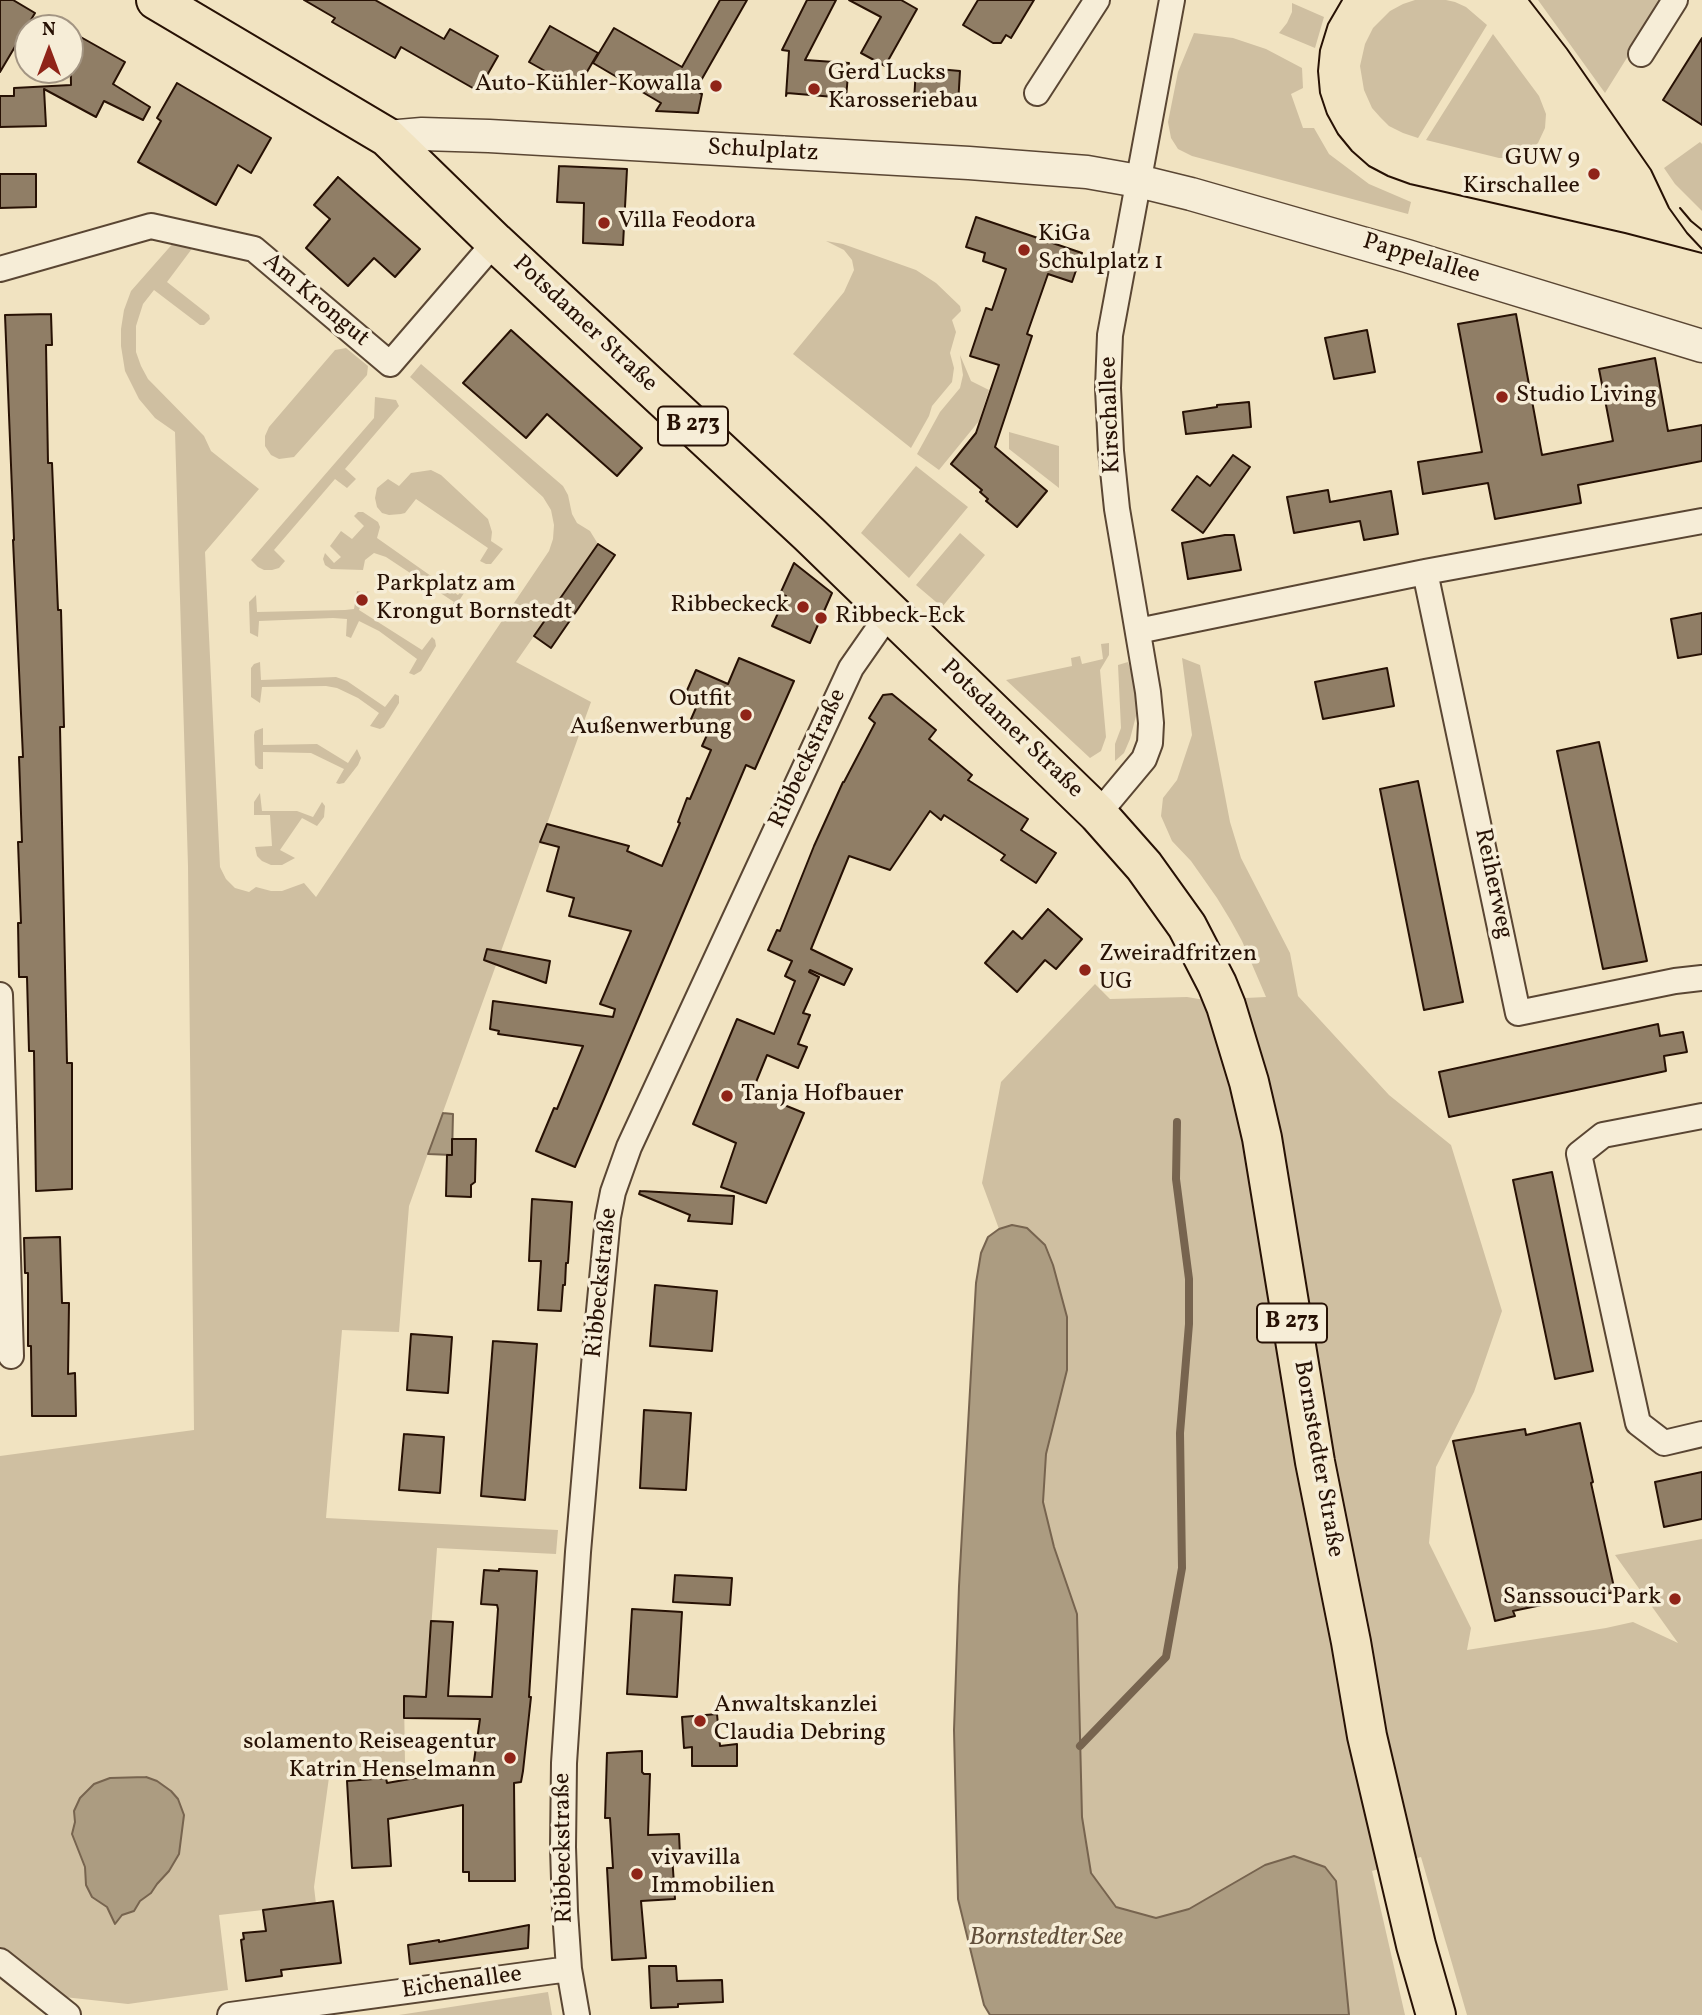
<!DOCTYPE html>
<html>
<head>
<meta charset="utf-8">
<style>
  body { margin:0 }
  #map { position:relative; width:1702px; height:2015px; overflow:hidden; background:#f1e3c1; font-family:Vollkorn,serif }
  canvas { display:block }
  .north { position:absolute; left:14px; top:14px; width:70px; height:70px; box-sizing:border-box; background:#f6edd7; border:2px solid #a39583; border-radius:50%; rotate:0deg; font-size:19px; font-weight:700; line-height:28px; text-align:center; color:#271104 }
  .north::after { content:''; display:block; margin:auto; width:24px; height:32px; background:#8f2418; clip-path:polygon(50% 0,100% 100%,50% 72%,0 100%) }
</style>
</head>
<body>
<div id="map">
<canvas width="1702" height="2015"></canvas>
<div class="north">N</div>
</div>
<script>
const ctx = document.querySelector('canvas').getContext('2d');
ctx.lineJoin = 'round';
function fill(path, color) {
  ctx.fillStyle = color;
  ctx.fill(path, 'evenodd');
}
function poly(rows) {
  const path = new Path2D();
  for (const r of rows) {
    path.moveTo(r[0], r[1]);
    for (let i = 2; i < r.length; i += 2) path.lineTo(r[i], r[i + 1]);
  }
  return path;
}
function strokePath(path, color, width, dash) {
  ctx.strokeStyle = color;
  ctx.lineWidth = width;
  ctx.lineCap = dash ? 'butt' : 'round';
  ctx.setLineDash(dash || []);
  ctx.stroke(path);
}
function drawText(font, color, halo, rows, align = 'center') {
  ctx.font = font + ' Vollkorn,serif';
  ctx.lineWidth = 7;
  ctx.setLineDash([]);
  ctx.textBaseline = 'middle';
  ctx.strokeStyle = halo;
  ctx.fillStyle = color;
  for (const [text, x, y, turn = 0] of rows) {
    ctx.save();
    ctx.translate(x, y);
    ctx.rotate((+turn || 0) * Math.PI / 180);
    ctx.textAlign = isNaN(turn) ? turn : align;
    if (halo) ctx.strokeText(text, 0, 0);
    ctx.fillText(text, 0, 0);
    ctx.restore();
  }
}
const green = poly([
  [1415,0,1446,0,1455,2,1466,7,1487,25,1418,138,1403,133,1389,126,1380,117,1372,108,1364,90,1360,66,1365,44,1373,28,1390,11,1403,4],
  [1538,0,1663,0,1605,93],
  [1292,3,1324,17,1315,48,1279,33,1287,23,1292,12],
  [1194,33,1233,38,1266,49,1302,68,1303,88,1291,94,1303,128,1314,128,1329,154,1369,184,1411,202,1408,214,1192,156,1178,149,1171,138,1168,122,1178,72],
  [1493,34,1539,96,1546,114,1545,128,1538,143,1527,153,1510,158,1499,158,1426,140],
  [1700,142,1702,144,1702,211,1675,184,1664,168],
  [175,241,194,246,167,282,209,315,210,319,204,325,200,325,154,290,143,304,136,326,136,352,141,366,148,379,204,436,211,451,259,489,205,552,220,867,226,879,235,888,249,892,256,887,271,891,282,891,304,883,316,897,549,551,553,539,554,525,551,510,543,497,410,377,421,364,563,486,568,495,572,514,577,523,590,531,598,544,516,662,591,702,409,1206,399,1332,342,1330,326,1518,558,1530,556,1554,437,1548,426,1697,404,1697,405,1763,330,1770,314,1887,316,1904,219,1915,228,1990,128,2004,55,1996,0,1950,0,1456,194,1430,188,866,175,432,155,418,139,399,125,371,121,346,121,329,124,310,131,291],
  [826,241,843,244,916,270,936,283,960,306,961,311,952,320,956,332,950,353,954,368,952,382,932,406,929,416,911,448,793,354,844,292,854,270,852,260,844,250],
  [346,348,368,366,367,375,294,457,279,459,271,455,265,446,265,436,269,427,335,350],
  [960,355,971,381,989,390,979,421,939,470,917,454,940,412,960,388,963,375],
  [375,397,396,400,399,406,345,469,356,479,347,488,335,479,274,550,285,561,279,568,272,570,264,570,258,567,251,560,374,418],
  [1009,432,1059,446,1059,488,1009,449],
  [916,466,968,507,909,578,861,533],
  [431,470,441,475,488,519,492,532,491,541,503,549,491,564,486,564,480,561,488,548,416,499,405,513,401,514,389,515,382,513,377,507,375,498,377,488,388,479,399,486,411,473],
  [358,512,363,512,378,522,380,527,377,538,458,595,468,583,470,584,447,619,446,618,454,602,386,557,374,553,365,560,363,570,331,569,325,565,323,559,325,553,334,563,341,557,330,546,341,531,352,539,364,526,354,516],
  [960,533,985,555,942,607,916,585],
  [357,591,365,593,359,610,422,650,432,637,435,640,436,646,421,671,414,675,409,673,417,659,379,631,359,621,351,638,346,636,347,619,333,618,259,621,258,637,250,633,249,602,256,595,257,612,345,610,354,609],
  [1109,643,1109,655,1100,670,1106,737,1101,751,1090,758,1006,680,1072,666,1071,658,1080,656,1082,664,1103,659,1101,644],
  [1182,658,1200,665,1230,822,1241,858,1290,953,1298,996,1389,1095,1451,1145,1502,1311,1474,1392,1436,1467,1429,1543,1471,1628,1467,1650,1606,1628,1633,1622,1678,1643,1615,1555,1702,1539,1702,2015,1467,2015,1421,1857,1372,1871,1405,2015,1349,2015,1336,1882,1294,1856,1265,1865,1189,1909,1156,1918,1116,1907,1091,1873,1082,1817,1054,1547,1043,1502,1046,1454,1067,1370,1012,1225,999,1229,982,1183,1001,1082,1095,984,1110,999,1187,997,1205,1000,1266,997,1242,941,1231,921,1217,898,1191,861,1172,841,1161,816,1163,798,1177,780,1192,735],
  [260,662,261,680,336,677,347,681,385,707,395,694,399,696,399,703,384,727,380,729,370,726,379,713,358,698,337,688,326,686,262,687,260,703,251,697,251,668,254,664],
  [1128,662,1135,684,1136,716,1130,739,1124,753,1115,761,1115,744,1121,728,1118,665],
  [263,728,263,745,317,744,348,763,357,749,361,758,358,765,344,783,339,784,336,783,344,769,311,753,263,752,263,769,259,769,255,765,254,735,255,731],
  [260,793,262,811,297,811,313,817,322,802,325,806,324,817,317,826,302,818,280,850,295,858,282,865,271,865,262,861,257,856,255,847,272,846,270,815,254,815,254,802],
  [548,1992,552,2015,399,2015]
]);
const water = poly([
  [443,1113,453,1114,452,1155,428,1154,443,1113],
  [1012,1225,1027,1228,1045,1245,1053,1265,1067,1317,1067,1370,1046,1454,1043,1502,1054,1547,1077,1614,1082,1817,1091,1873,1116,1907,1156,1918,1189,1909,1265,1865,1294,1856,1325,1867,1336,1881,1349,2015,990,2015,984,2005,958,1899,954,1730,959,1586,976,1283,981,1253,988,1237,999,1229,1012,1225],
  [146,1777,157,1781,171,1791,178,1799,184,1815,179,1854,169,1871,157,1884,151,1893,140,1901,134,1911,122,1915,115,1924,107,1907,92,1897,86,1885,85,1867,72,1834,75,1822,74,1811,80,1798,94,1784,110,1778,146,1777]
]);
const stream = poly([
  [1080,1746,1166,1657,1182,1568,1180,1433,1189,1324,1189,1279,1176,1179,1177,1122]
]);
const building = poly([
  [0,0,13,0,35,13,0,72,0,0],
  [304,0,375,0,444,39,450,29,498,56,478,91,401,47,395,58,332,22,335,18,304,0],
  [720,0,747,0,695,91,702,94,698,113,656,111,661,103,593,63,614,28,682,67,720,0],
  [807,0,836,0,805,60,849,63,846,98,787,93,786,96,789,51,782,50,807,0],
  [849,0,901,0,917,9,885,66,861,53,881,17,849,0],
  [978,0,1034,0,1011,38,1006,35,1001,43,993,43,963,25,978,0],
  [550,26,598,53,577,89,529,62,550,26],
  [70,31,125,62,113,84,150,107,143,120,104,101,96,117,44,89,46,126,0,127,0,96,14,96,14,88,71,85,70,31],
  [1702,38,1702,125,1663,100,1702,38],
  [916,67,960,71,958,105,914,102,916,67],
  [177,83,271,138,251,173,238,165,216,205,138,162,161,121,157,118,177,83],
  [559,166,627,169,623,245,583,243,584,203,557,202,559,166],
  [0,174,36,174,36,207,0,208,0,174],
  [338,177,420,249,395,277,374,258,348,286,306,248,330,219,314,205,338,177],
  [976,217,1082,253,1072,282,1048,274,1027,334,1032,336,995,447,1047,491,1017,527,986,501,988,499,980,492,982,490,951,464,976,433,999,365,970,356,986,308,992,310,1006,269,983,261,985,253,966,247,976,217],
  [51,314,52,345,46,345,48,463,52,463,58,610,61,610,64,727,60,727,67,1063,72,1063,72,1189,36,1191,34,1051,29,1051,27,977,19,977,18,923,21,923,18,842,22,842,19,757,23,757,13,540,14,540,5,315,51,314],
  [1516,314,1542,455,1613,441,1599,369,1655,358,1668,431,1702,425,1702,461,1578,485,1581,503,1495,519,1488,483,1423,494,1418,462,1482,452,1458,324,1516,314],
  [511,330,642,448,617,476,547,414,526,438,463,383,511,330],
  [1367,330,1375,372,1334,379,1325,338,1367,330],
  [1249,402,1251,427,1186,434,1183,412,1217,407,1217,405,1249,402],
  [1233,455,1250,467,1203,533,1172,510,1197,476,1210,486,1233,455],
  [1328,490,1330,502,1391,491,1398,534,1364,540,1360,521,1294,533,1287,497,1328,490],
  [1225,535,1234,535,1241,570,1188,579,1182,543,1225,535],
  [598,544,615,555,551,648,534,636,598,544],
  [794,563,832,593,810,643,772,626,786,596,780,594,794,563],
  [1702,613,1702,654,1678,658,1671,619,1702,613],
  [739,658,794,681,755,769,746,765,575,1167,536,1151,554,1108,557,1109,583,1046,498,1034,499,1031,490,1029,493,1001,613,1017,615,1009,600,1004,631,931,569,916,574,898,547,891,559,847,540,842,547,824,629,846,627,851,662,866,680,823,678,822,687,798,690,799,711,750,702,746,707,735,688,726,699,701,685,695,696,670,728,684,739,658],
  [1387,668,1394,706,1323,719,1315,682,1387,668],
  [892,694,936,730,929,739,972,775,968,780,1028,819,1021,830,1056,853,1036,883,1001,860,1005,855,944,815,941,820,930,811,890,870,849,856,811,949,852,969,844,985,810,970,809,972,819,977,803,1013,810,1015,798,1044,807,1047,798,1068,767,1055,752,1092,804,1113,766,1203,721,1187,736,1143,693,1124,737,1019,774,1034,795,981,785,976,792,961,768,950,777,930,780,931,814,846,843,782,844,782,875,723,869,718,883,695,892,694],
  [1599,742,1647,961,1603,969,1557,751,1599,742],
  [1418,781,1463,1002,1424,1010,1380,789,1418,781],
  [1048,909,1082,939,1056,969,1045,960,1017,992,985,963,1013,931,1022,939,1048,909],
  [487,949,550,961,546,983,484,960,487,949],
  [1658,1024,1660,1036,1683,1032,1687,1052,1664,1056,1666,1071,1449,1117,1439,1072,1658,1024],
  [452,1139,476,1139,475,1182,471,1185,471,1197,446,1196,447,1155,452,1155,452,1139],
  [1552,1172,1593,1371,1555,1379,1513,1180,1552,1172],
  [640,1191,734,1196,732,1224,688,1221,690,1215,639,1194,640,1191],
  [532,1199,572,1202,568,1263,566,1263,565,1285,563,1285,561,1311,538,1310,541,1261,529,1261,532,1199],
  [60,1237,62,1303,69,1303,68,1374,75,1373,76,1416,32,1416,31,1346,28,1346,28,1273,25,1273,24,1238,60,1237],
  [655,1285,717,1291,712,1351,650,1346,655,1285],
  [411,1334,452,1337,448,1393,407,1390,411,1334],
  [493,1341,537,1344,525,1500,481,1496,493,1341],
  [644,1410,691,1413,686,1490,640,1488,644,1410],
  [1580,1423,1593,1482,1591,1483,1615,1592,1594,1596,1594,1594,1513,1611,1515,1616,1495,1621,1453,1441,1525,1429,1526,1435,1580,1423],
  [404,1434,444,1437,440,1493,399,1490,404,1434],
  [1702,1472,1702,1519,1664,1527,1655,1482,1702,1472],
  [499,1569,537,1571,529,1697,531,1697,523,1771,521,1782,514,1783,515,1881,469,1881,469,1872,463,1872,463,1805,388,1819,391,1866,352,1868,347,1781,386,1778,387,1783,473,1768,480,1719,404,1718,404,1696,426,1697,431,1621,453,1622,448,1696,492,1697,498,1609,497,1605,481,1604,484,1570,499,1571,499,1569],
  [675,1575,732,1578,730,1605,673,1602,675,1575],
  [632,1609,682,1612,677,1697,627,1694,632,1609],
  [717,1714,720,1746,737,1744,737,1766,692,1766,692,1747,684,1748,682,1717,717,1714],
  [642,1751,642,1772,644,1774,650,1774,648,1835,679,1834,680,1855,672,1855,675,1899,641,1901,646,1958,612,1960,607,1868,613,1868,610,1818,605,1818,607,1753,642,1751],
  [333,1901,341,1963,281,1970,282,1976,246,1981,241,1940,244,1939,243,1933,266,1931,263,1910,333,1901],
  [529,1925,528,1948,410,1964,408,1945,439,1940,439,1942,529,1925],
  [649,1966,676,1966,677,1981,722,1980,723,2002,678,2004,678,2007,651,2008,649,1966]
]);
const minor = poly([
  [1641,54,1675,0],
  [1037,93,1097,0],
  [0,269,151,226,254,249,390,364,495,242],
  [1425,572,1518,1013,1675,981,1702,978],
  [1138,631,1425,572,1702,521],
  [1098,814,1144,759,1150,743,1151,723,1148,692,1117,509,1111,451,1108,388,1110,335,1172,0],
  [0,995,11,1356],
  [1702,1116,1603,1135,1579,1154,1638,1423,1664,1443,1702,1434],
  [0,1961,68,2015],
  [230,2015,569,1969],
  [577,2015,569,1969,565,1911,563,1847,564,1763,578,1552,596,1342,608,1217,613,1192,629,1147,851,668,890,612]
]);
const tertiary = poly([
  [387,137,422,134,489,136,969,163,1087,172,1138,181,1191,194,1407,256,1702,346]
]);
const primary = poly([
  [156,0,387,137,495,242,809,534,1098,814,1144,866,1187,926,1217,984,1226,1006,1249,1082,1262,1138,1315,1462,1351,1642,1367,1736,1416,1945,1436,2015]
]);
const tram = poly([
  [1342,0,1328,24,1320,50,1318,71,1320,93,1327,114,1338,134,1352,151,1369,166,1388,176,1410,184,1625,233,1702,253],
  [1529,0,1567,49,1651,170,1669,208,1687,233,1702,249],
  [1680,208,1691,221,1702,230]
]);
const markers = [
  [716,86,7,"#8f2418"],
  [814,89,7,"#8f2418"],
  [1594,174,7,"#8f2418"],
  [604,223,7,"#8f2418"],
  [1024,250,7,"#8f2418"],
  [1502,397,7,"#8f2418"],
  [362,600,7,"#8f2418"],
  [803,607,7,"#8f2418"],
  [821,618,7,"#8f2418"],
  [746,715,7,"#8f2418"],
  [1085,970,7,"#8f2418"],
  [727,1096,7,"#8f2418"],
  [1675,1599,7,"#8f2418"],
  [700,1721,7,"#8f2418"],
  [510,1758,7,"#8f2418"],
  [637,1874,7,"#8f2418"]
];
const shields = [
  [693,426,70],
  [1292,1323,70]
];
const shieldNames = [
  ["B 273",693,426],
  ["B 273",1292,1323]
];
const poiNames = [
  ["Gerd Lucks",828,75],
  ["Karosseriebau",828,103],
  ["Auto-Kühler-Kowalla",702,86,"right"],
  ["GUW 9",1580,160,"right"],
  ["Kirschallee",1580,188,"right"],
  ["Villa Feodora",618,223],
  ["KiGa",1038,236],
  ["Schulplatz 1",1038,264],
  ["Studio Living",1516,397],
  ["Parkplatz am",376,586],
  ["Krongut Bornstedt",376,614],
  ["Ribbeckeck",789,607,"right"],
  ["Ribbeck-Eck",835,618],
  ["Outfit",732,701,"right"],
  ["Außenwerbung",732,729,"right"],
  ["Zweiradfritzen",1099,956],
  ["UG",1099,984],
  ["Tanja Hofbauer",741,1096],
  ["Sanssouci Park",1661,1599,"right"],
  ["Anwaltskanzlei",714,1707],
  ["Claudia Debring",714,1735],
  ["solamento Reiseagentur",496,1744,"right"],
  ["Katrin Henselmann",496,1772,"right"],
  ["vivavilla",651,1860],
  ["Immobilien",651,1888]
];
const streetNames = [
  ["Schulplatz",763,152,3],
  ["Pappelallee",1421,260,17],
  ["Am Krongut",315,301,40],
  ["Potsdamer Straße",584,325,43],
  ["Kirschallee",1112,415,-92],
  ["Potsdamer Straße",1011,730,44],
  ["Ribbeckstraße",809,759,-65],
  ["Reiherweg",1492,884,78],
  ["Ribbeckstraße",603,1283,-84],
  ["Bornstedter Straße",1317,1459,80],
  ["Ribbeckstraße",565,1848,-91],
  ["Eichenallee",462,1984,-8]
];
const waterNames = [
  ["Bornstedter See",1046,1939]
];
fill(green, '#cfbfa1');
fill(water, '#ac9c81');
strokePath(water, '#77644f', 2);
strokePath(stream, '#77644f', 8);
fill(building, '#907e66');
strokePath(building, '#271104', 2);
strokePath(minor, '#5a4633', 28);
strokePath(tertiary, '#5a4633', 35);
strokePath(primary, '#271104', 42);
strokePath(minor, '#f6edd7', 24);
strokePath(tertiary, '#f6edd7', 32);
strokePath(primary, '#f1e3c1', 38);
strokePath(tram, '#271104', 2);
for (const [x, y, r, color] of markers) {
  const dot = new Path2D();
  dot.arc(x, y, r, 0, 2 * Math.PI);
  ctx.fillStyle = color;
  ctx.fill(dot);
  strokePath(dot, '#f6edd7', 2.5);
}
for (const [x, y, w] of shields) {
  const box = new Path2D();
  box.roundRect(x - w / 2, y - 19.5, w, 39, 5);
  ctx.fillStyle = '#f6edd7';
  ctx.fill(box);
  strokePath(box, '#271104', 2);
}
drawText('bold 23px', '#271104', null, shieldNames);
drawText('24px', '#271104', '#f6edd7', poiNames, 'left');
drawText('24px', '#271104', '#f6edd7', streetNames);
drawText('italic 26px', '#63503c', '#f6edd7', waterNames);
</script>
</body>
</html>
